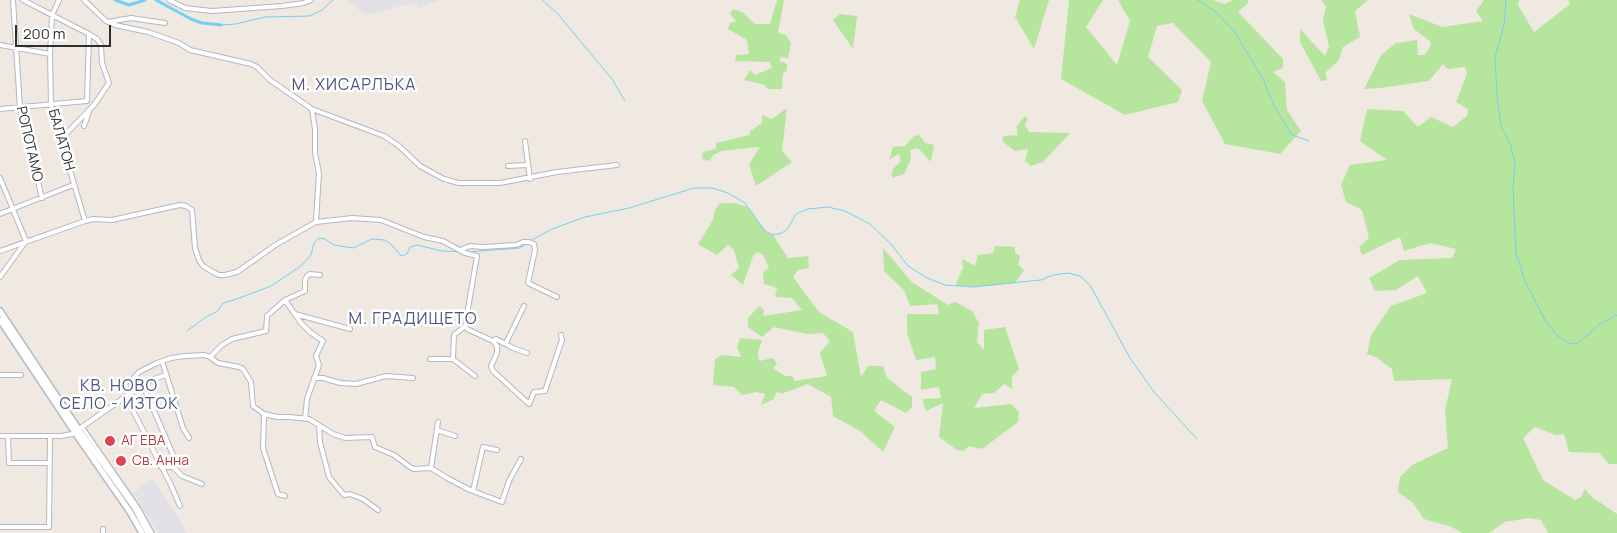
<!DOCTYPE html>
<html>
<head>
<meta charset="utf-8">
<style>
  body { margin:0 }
  #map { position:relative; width:1617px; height:533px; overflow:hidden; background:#efe9e1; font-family:Manrope,sans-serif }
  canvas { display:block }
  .scale { position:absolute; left:15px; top:25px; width:96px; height:22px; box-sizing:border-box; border:2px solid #2e2e2e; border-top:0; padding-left:6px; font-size:15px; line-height:18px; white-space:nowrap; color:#2e2e2e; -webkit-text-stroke:4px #fff; paint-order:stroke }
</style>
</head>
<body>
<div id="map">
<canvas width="1617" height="533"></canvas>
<div class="scale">200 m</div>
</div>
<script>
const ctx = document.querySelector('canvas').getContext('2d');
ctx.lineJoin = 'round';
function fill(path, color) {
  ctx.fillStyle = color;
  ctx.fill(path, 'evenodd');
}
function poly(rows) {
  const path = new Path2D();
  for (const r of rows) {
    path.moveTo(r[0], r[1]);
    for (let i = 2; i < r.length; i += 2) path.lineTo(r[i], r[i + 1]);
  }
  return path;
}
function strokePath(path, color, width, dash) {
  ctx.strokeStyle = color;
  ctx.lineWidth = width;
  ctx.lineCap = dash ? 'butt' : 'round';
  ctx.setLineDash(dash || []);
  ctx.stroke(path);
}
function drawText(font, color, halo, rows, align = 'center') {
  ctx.font = font + ' Manrope,sans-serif';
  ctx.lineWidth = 5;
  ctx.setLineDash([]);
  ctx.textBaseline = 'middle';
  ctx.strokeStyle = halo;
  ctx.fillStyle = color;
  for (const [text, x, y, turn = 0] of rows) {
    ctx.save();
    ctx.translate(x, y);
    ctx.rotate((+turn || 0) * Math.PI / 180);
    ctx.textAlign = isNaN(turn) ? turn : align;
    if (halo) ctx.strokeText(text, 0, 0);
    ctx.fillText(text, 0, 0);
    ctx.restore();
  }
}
const industrial = poly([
  [345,0,439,0,418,8,416,2,366,15],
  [152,479,165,497,187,533,158,533,133,493]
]);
const green = poly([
  [777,0,784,0,778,33,786,35,791,43,788,58,780,57,780,61,787,64,787,70,783,74,782,89,768,89,765,85,744,80,750,70,755,75,772,68,770,62,735,61,736,55,749,54,747,40,728,29,730,23,736,21,730,14,733,9,742,12,755,24,770,24],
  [1020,0,1049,0,1034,49,1015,17],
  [1069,0,1103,0,1086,27,1117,65,1130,21,1118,0,1212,0,1225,4,1233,0,1248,0,1248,3,1238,12,1283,59,1283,68,1273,72,1285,82,1287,110,1301,131,1280,154,1225,144,1202,101,1211,62,1173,23,1157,26,1148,57,1182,90,1178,102,1125,115,1061,79],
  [1321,0,1368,0,1355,11,1360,37,1343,47,1339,60,1325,73,1327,80,1321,81,1300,42,1300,29,1325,56,1329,46,1323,21,1326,7],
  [1484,0,1519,0,1518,5,1534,32,1570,4,1568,0,1617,0,1617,464,1609,464,1599,453,1569,452,1564,434,1556,435,1535,427,1523,438,1543,480,1575,500,1581,497,1585,489,1592,497,1617,514,1617,533,1548,533,1541,520,1529,518,1505,522,1489,533,1462,533,1452,527,1424,519,1413,503,1398,492,1400,477,1412,465,1448,448,1445,410,1452,379,1394,381,1392,369,1376,357,1367,354,1371,335,1391,306,1427,293,1418,276,1396,290,1375,291,1369,278,1400,260,1452,258,1456,249,1430,243,1404,251,1400,237,1362,255,1359,247,1369,238,1362,210,1346,202,1341,185,1350,165,1387,160,1360,141,1367,109,1403,111,1418,127,1431,117,1453,127,1467,116,1468,109,1456,102,1467,74,1465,67,1448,69,1443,64,1429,81,1380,88,1364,89,1381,55,1396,43,1417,40,1418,55,1424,55,1431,46,1430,41,1414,29,1409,14,1442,27,1483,21,1476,11],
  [840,14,857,16,853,49,833,20],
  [787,108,782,151,792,162,756,186,749,164,760,147,721,151,713,155,710,161,702,159,703,152,716,149,716,143,750,135,750,131,762,123,762,115,772,119],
  [1025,116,1028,119,1025,125,1029,132,1070,133,1043,162,1031,166,1025,161,1028,149,1015,151,1002,141,1004,136,1017,135,1017,126],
  [919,135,925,143,934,145,931,162,918,148,910,150,911,159,904,174,892,178,892,170,901,161,899,154,889,160,893,147,905,146,914,136],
  [720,203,734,203,748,207,765,231,773,235,788,258,808,256,809,268,798,270,793,277,819,312,853,332,861,377,868,366,883,366,887,378,912,397,912,407,906,413,881,400,874,411,895,427,883,452,860,431,833,416,831,397,808,384,781,394,777,391,774,399,761,405,765,394,756,392,742,395,734,387,713,385,715,359,722,355,741,357,737,347,740,338,762,340,758,352,759,361,773,358,777,364,773,368,785,376,792,376,795,381,827,376,820,353,830,341,823,333,807,334,774,327,762,337,748,327,748,318,759,306,764,310,763,316,802,310,792,298,775,297,777,288,764,284,763,272,769,268,763,255,757,252,753,256,743,285,731,275,739,268,734,250,728,245,717,255,698,244,713,220,715,210],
  [995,246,1015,247,1015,253,1020,256,1018,265,1024,270,1015,283,975,287,955,286,963,268,962,259,975,266,978,255,993,253],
  [883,248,912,282,948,305,955,302,972,311,979,323,977,342,984,350,984,330,1005,327,1019,369,1012,377,1012,389,1004,384,994,393,982,394,974,408,1011,404,1019,412,1018,422,982,449,969,446,964,451,957,450,939,437,943,403,926,411,922,399,941,398,939,387,921,390,921,372,936,369,935,357,916,360,907,333,907,314,939,314,937,304,910,306,904,290,884,271]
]);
const stream = poly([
  [542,0,557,13,612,79,625,101],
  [1198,0,1217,13,1234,31,1263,79,1274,106,1292,135,1309,141],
  [1506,0,1504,25,1495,57,1497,97,1501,126,1510,143,1515,163,1513,188,1516,253,1525,281,1546,322,1559,337,1570,344,1578,343,1600,324,1617,315],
  [221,25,236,24,265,17,310,16,322,10,333,0],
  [530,241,552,229,585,217,629,208,694,188,712,188,728,193,745,203,765,231,773,235,782,233,788,228,796,214,808,209,828,207,845,211,870,224,890,243,908,266,927,278,945,285,974,287,1020,282,1041,280,1053,275,1068,273,1080,276,1090,285,1130,358,1154,392,1197,439],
  [467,252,520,248,527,243],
  [187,331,206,317,218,311,223,303,234,300,271,286,301,266,311,255,314,243,319,238,325,239,334,245,353,248,372,239,385,240,393,246,401,256,407,254,410,247,417,245,442,251,461,252]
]);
const canal = poly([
  [115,0,129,5,145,0],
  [156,0,191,19,202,23,221,25]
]);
const pedestrian = poly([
  [83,428,139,509,152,533]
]);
const minor = poly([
  [13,0,20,108,42,198],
  [23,0,89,34,97,39,101,45,102,63,109,83,94,105,61,139],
  [59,0,52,15,50,54,51,106,85,221],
  [84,0,106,21,115,25,148,32,179,43,190,50,251,64,257,67,270,80,312,109,384,136,399,146,420,166,444,179,459,183,500,183,557,172,617,165],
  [169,0,185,8,212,11,282,6,304,3,311,0],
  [108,22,131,18,165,23],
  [0,45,50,54],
  [0,109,87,101,89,34],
  [312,109,315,129,315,153,319,173,316,222],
  [84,126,89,112],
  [525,141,530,179],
  [508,166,527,165],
  [0,178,26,241,0,277],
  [0,214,73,185],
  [460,250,470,246,483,247,516,245,523,242,529,242,534,244,535,250,528,283,557,297],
  [0,251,85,221,93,219,112,220,180,205,186,206,192,210,195,248,199,260,203,266,213,272,219,275,225,275,237,272,277,244,316,222,352,218,381,220,424,237,443,241,465,253,477,256,465,326,467,329,493,341,497,346,497,353,491,366,493,371,529,404,534,392,545,391,562,340,561,335],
  [285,300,301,323,310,332,323,341,316,356,319,365,307,399,305,419],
  [295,314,350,329],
  [465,326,454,335,453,359,475,376],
  [493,341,496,339,513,348,527,353],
  [506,343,524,306],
  [210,357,222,345,232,339,266,331,267,316,285,300,305,291,305,280,307,276,310,274,320,275],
  [430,359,453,359],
  [162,361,183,428,189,438],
  [0,375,21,375],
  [314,378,323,378,340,383,356,384,386,376,413,378],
  [143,385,176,462,175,465,173,467,161,467],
  [132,392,154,379,166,375],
  [126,397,170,483,180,506],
  [264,414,263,448,278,494,285,496],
  [319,425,320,442,329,477,344,495,350,494,363,499,378,510],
  [437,430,455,436],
  [0,436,61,436,72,434,132,392,131,381,139,372,157,363,171,358,185,356,205,355,210,357,218,363,239,367,243,369,251,382,253,406,264,414,277,417,289,417,309,419,333,434,345,438,372,437,375,447,394,455,410,467,414,469,431,468,447,478,470,490,502,502,509,481,521,459],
  [8,436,9,463,50,463],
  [173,467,182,476,202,484],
  [431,468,438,422],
  [473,491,483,447,497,450],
  [0,527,49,527,50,436],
  [103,529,103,533]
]);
const tertiary = poly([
  [0,311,79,430,135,508,148,533],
  [0,320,78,437,130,512,142,533]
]);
const markers = [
  [110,441,6,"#e0444e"],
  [121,461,6,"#e0444e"]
];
const streetNames = [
  ["БАЛАТОН",61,140,74],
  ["РОПОТАМО",29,144,77]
];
const healthNames = [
  ["АГ ЕВА",121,441],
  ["Св. Анна",132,461]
];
const quarterNames = [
  ["М. ХИСАРЛЪКА",354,86],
  ["М. ГРАДИЩЕТО",413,320],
  ["КВ. НОВО",119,387],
  ["СЕЛО - ИЗТОК",119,405]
];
fill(industrial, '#e3e1e8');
fill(green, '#b6e59e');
strokePath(stream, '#75cff0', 1);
strokePath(canal, '#75cff0', 3);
strokePath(pedestrian, '#b4b7c1', 5.5);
strokePath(minor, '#b4b7c1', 6);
strokePath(tertiary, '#b4b7c1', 8);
strokePath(pedestrian, '#fff', 3);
strokePath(minor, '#fff', 4);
strokePath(tertiary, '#fff', 5);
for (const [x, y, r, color] of markers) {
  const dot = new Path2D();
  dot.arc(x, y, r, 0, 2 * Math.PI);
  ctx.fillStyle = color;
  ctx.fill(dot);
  strokePath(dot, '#fff', 2);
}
drawText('14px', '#2e2e2e', '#fff', streetNames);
drawText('14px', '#be3a42', '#fff', healthNames, 'left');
ctx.letterSpacing = '1px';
drawText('16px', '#4d5680', '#fff', quarterNames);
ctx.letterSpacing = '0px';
</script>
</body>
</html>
